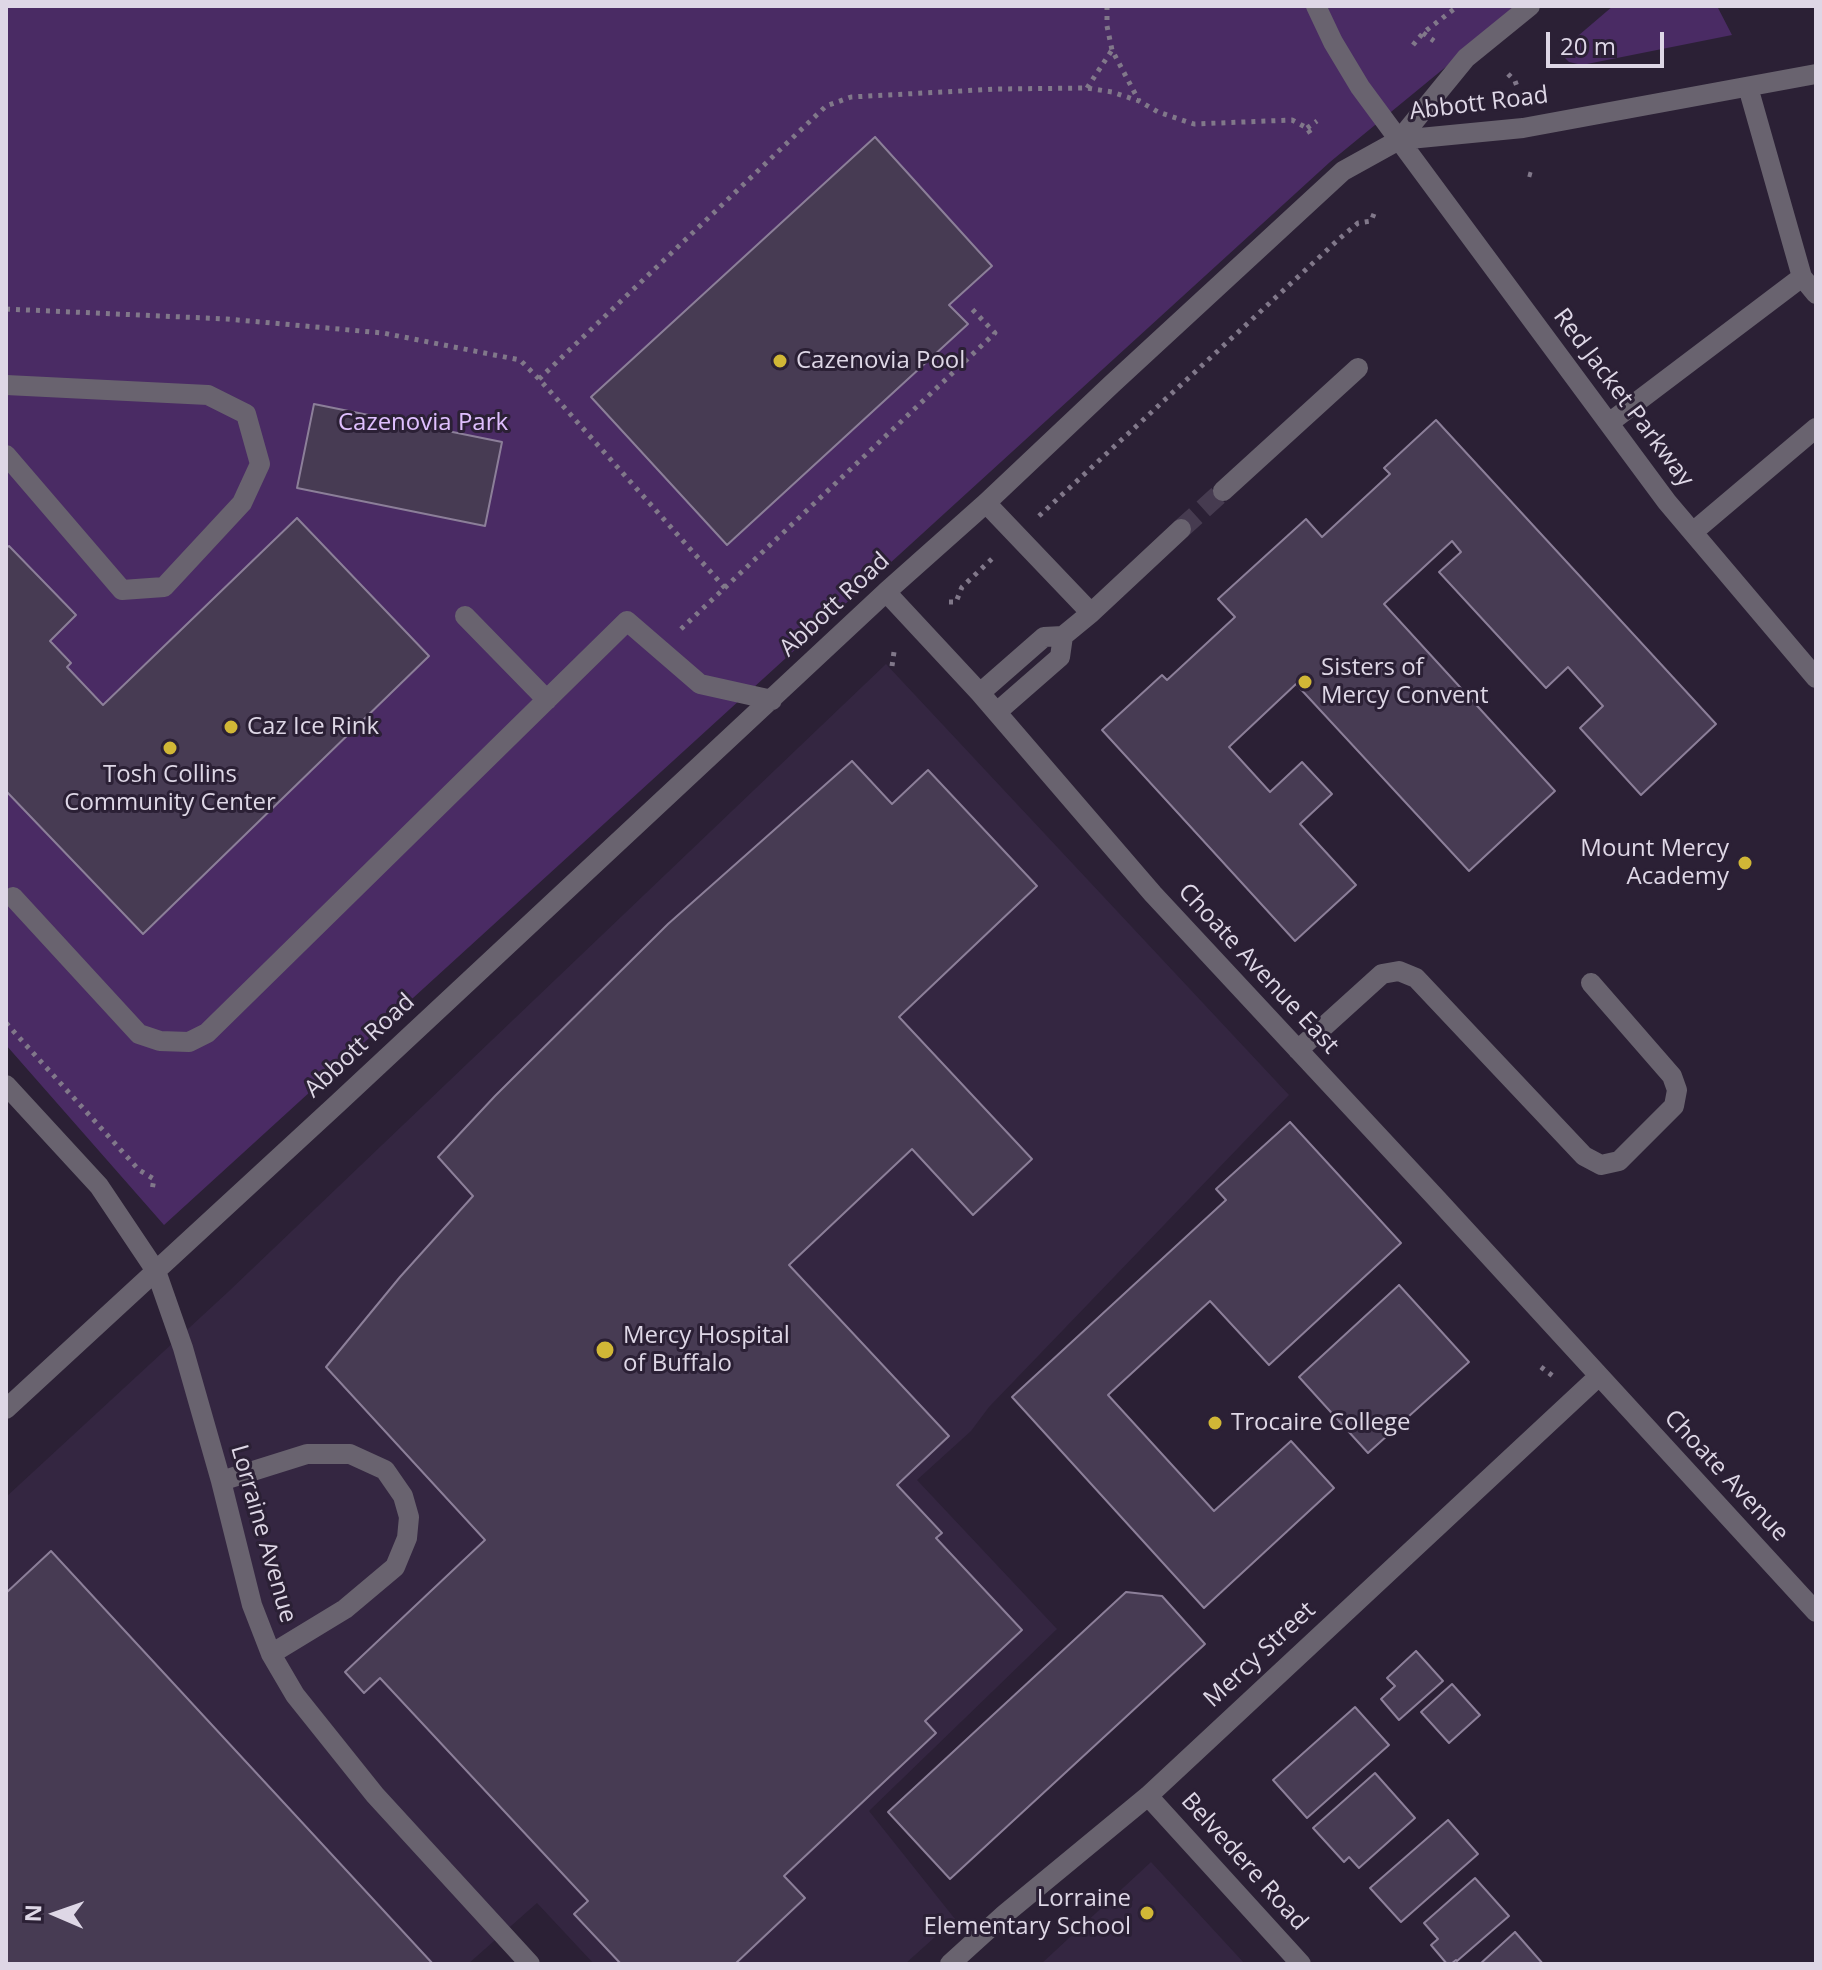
<!DOCTYPE html>
<html>
<head>
<meta charset="utf-8">
<style>
  body { margin:0 }
  #map { position:relative; width:1822px; height:1970px; overflow:hidden; background:#2b2035; font-family:"Open Sans",sans-serif }
  canvas { display:block }
  .frame { position:absolute; inset:0; border:8px solid #ded7e6; pointer-events:none }
  .north { position:absolute; left:16px; top:1874px; width:80px; height:80px; -webkit-text-stroke:6px #2b2035; paint-order:stroke; rotate:272deg; font-size:22px; font-weight:700; line-height:32px; text-align:center; color:#ded7e6 }
  .north::after { content:''; display:block; margin:auto; width:28px; height:36px; background:#ded7e6; clip-path:polygon(50% 0,100% 100%,50% 72%,0 100%) }
  .scale { position:absolute; left:1546px; top:32px; width:118px; height:36px; box-sizing:border-box; border:4px solid #ded7e6; border-top:0; padding-left:10px; font-size:24px; line-height:28px; white-space:nowrap; color:#ded7e6; -webkit-text-stroke:6px #2b2035; paint-order:stroke }
</style>
</head>
<body>
<div id="map">
<canvas width="1822" height="1970"></canvas>
<div class="frame"></div>
<div class="north">N</div>
<div class="scale">20 m</div>
</div>
<script>
const ctx = document.querySelector('canvas').getContext('2d');
ctx.lineJoin = 'round';
function fill(path, color) {
  ctx.fillStyle = color;
  ctx.fill(path, 'evenodd');
}
function poly(rows) {
  const path = new Path2D();
  for (const r of rows) {
    path.moveTo(r[0], r[1]);
    for (let i = 2; i < r.length; i += 2) path.lineTo(r[i], r[i + 1]);
  }
  return path;
}
function strokePath(path, color, width, dash) {
  ctx.strokeStyle = color;
  ctx.lineWidth = width;
  ctx.lineCap = dash ? 'butt' : 'round';
  ctx.setLineDash(dash || []);
  ctx.stroke(path);
}
function drawText(font, color, halo, rows, align = 'center') {
  ctx.font = font + ' "Open Sans",sans-serif';
  ctx.lineWidth = 6;
  ctx.setLineDash([]);
  ctx.textBaseline = 'middle';
  ctx.strokeStyle = halo;
  ctx.fillStyle = color;
  for (const [text, x, y, turn = 0] of rows) {
    ctx.save();
    ctx.translate(x, y);
    ctx.rotate((+turn || 0) * Math.PI / 180);
    ctx.textAlign = isNaN(turn) ? turn : align;
    if (halo) ctx.strokeText(text, 0, 0);
    ctx.fillText(text, 0, 0);
    ctx.restore();
  }
}
const built = poly([
  [886,664,1289,1095,989,1407,971,1431,917,1480,1057,1629,869,1811,955,1919,905,1964,594,1964,537,1903,468,1964,6,1964,6,1497,228,1292],
  [1151,1862,1245,1964,1041,1964]
]);
const green = poly([
  [6,6,1520,6,1330,162,164,1225,6,1045],
  [1613,6,1717,6,1732,35,1582,65,1569,62,1565,58,1565,47]
]);
const building = poly([
  [875,137,992,266,949,305,968,324,727,545,591,397,875,137],
  [314,404,502,442,485,526,297,488,314,404],
  [1436,420,1716,724,1641,795,1580,728,1603,706,1568,667,1546,688,1439,572,1461,552,1452,541,1384,604,1555,791,1469,871,1296,684,1229,747,1270,792,1302,762,1332,794,1300,824,1356,885,1295,941,1102,730,1162,675,1167,680,1235,617,1218,599,1306,519,1322,537,1390,474,1384,468,1436,420],
  [297,518,429,656,143,934,6,791,6,548,9,546,76,615,50,641,71,663,67,667,103,705,297,518],
  [852,761,892,804,928,770,1037,886,899,1017,1032,1159,973,1215,912,1149,789,1265,949,1436,897,1485,942,1533,936,1538,1022,1630,925,1721,936,1733,784,1876,805,1898,735,1964,621,1964,574,1914,588,1901,380,1678,364,1693,345,1672,485,1540,326,1367,400,1277,473,1196,438,1157,495,1096,668,924,852,761],
  [1290,1122,1401,1243,1269,1365,1210,1301,1108,1395,1214,1511,1291,1441,1334,1488,1204,1608,1012,1397,1226,1200,1216,1189,1290,1122],
  [1399,1285,1469,1362,1368,1453,1299,1377,1399,1285],
  [51,1551,433,1964,6,1964,6,1593,51,1551],
  [1126,1592,1162,1596,1205,1644,950,1879,888,1812,1126,1592],
  [1416,1651,1443,1681,1399,1720,1381,1699,1395,1686,1387,1678,1416,1651],
  [1452,1684,1480,1715,1449,1743,1421,1712,1452,1684],
  [1355,1707,1389,1745,1307,1818,1273,1780,1355,1707],
  [1375,1773,1415,1818,1359,1868,1349,1857,1344,1862,1313,1828,1375,1773],
  [1448,1820,1478,1854,1401,1922,1370,1888,1448,1820],
  [1475,1878,1509,1916,1457,1961,1456,1960,1451,1964,1447,1964,1431,1945,1438,1939,1424,1923,1475,1878],
  [1515,1932,1543,1964,1480,1964,1515,1932]
]);
const minorTunnel = poly([
  [1181,529,1223,491]
]);
const path = poly([
  [1107,6,1107,26,1112,50,1139,101],
  [1423,33,1434,41],
  [1413,45,1423,33,1458,6],
  [1508,74,1515,81,1518,89],
  [1087,88,1112,50],
  [1307,128,1317,121],
  [1528,174,1535,176],
  [6,309,227,319,383,333,520,360,539,379,725,588],
  [539,379,826,106,851,97,997,89,1087,88,1112,92,1139,101,1158,112,1194,124,1292,120,1307,128,1312,136],
  [1039,516,1339,239,1358,223,1371,221,1376,209],
  [949,602,956,602,962,587,996,555],
  [681,629,995,333,970,307],
  [892,666,894,652],
  [6,1023,139,1170,154,1179,152,1190],
  [1541,1367,1554,1377]
]);
const minor = poly([
  [1316,6,1333,42,1360,87,1439,194,1667,502,1816,678],
  [1748,87,1802,277],
  [1399,140,1466,58,1530,6],
  [6,385,208,395,246,414,260,464,242,503,164,587,122,590,6,455],
  [1609,423,1802,277,1816,294],
  [1223,491,1358,368],
  [986,503,1091,613],
  [1693,532,1816,428],
  [886,592,980,693,1153,894,1437,1199,1816,1612],
  [465,616,547,700],
  [980,693,1044,637,1063,636,1091,613,1181,529],
  [997,712,1060,657,1063,636],
  [13,897,139,1034,160,1041,189,1042,207,1033,627,621,700,684,772,700],
  [1298,1050,1382,974,1399,971,1416,978,1584,1156,1601,1165,1619,1161,1674,1106,1677,1090,1672,1076,1591,983],
  [6,1085,99,1186,156,1271,183,1348,221,1481,252,1605,271,1654,295,1695,375,1795,530,1964],
  [6,1409,337,1104,886,592,986,503,1112,384,1343,171,1399,140,1523,128,1816,74],
  [221,1481,307,1454,350,1454,385,1470,403,1496,409,1517,407,1538,395,1567,345,1609,271,1654],
  [1148,1796,1301,1964],
  [950,1964,1005,1914,1148,1796,1599,1376]
]);
const markers = [
  [780,361,8,"#d1b736"],
  [1305,682,8,"#d1b736"],
  [231,727,8,"#d1b736"],
  [170,748,8,"#d1b736"],
  [1745,863,8,"#d1b736"],
  [605,1350,10,"#d1b736"],
  [1215,1423,8,"#d1b736"],
  [1147,1913,8,"#d1b736"]
];
const streetNames = [
  ["Abbott Road",1479,104,-7],
  ["Red Jacket Parkway",1623,398,53],
  ["Abbott Road",835,605,-43],
  ["Choate Avenue East",1258,969,47],
  ["Abbott Road",360,1046,-43],
  ["Choate Avenue",1726,1476,47],
  ["Lorraine Avenue",263,1534,74],
  ["Mercy Street",1260,1655,-43],
  ["Belvedere Road",1244,1862,48]
];
const poiNames = [
  ["Cazenovia Pool",796,361],
  ["Sisters of",1321,668],
  ["Mercy Convent",1321,696],
  ["Caz Ice Rink",247,727],
  ["Tosh Collins",170,775,"center"],
  ["Community Center",170,803,"center"],
  ["Mount Mercy",1729,849,"right"],
  ["Academy",1729,877,"right"],
  ["Mercy Hospital",623,1336],
  ["of Buffalo",623,1364],
  ["Trocaire College",1231,1423],
  ["Lorraine",1131,1899,"right"],
  ["Elementary School",1131,1927,"right"]
];
const parkNames = [
  ["Cazenovia Park",423,423]
];
fill(built, '#342641');
fill(green, '#4a2b64');
fill(building, '#473b53');
strokePath(building, '#8c7f99', 2);
strokePath(minorTunnel, '#463b50', 20, [20, 10]);
strokePath(path, '#81788a', 5, [4, 6]);
strokePath(minor, '#69636f', 20);
for (const [x, y, r, color] of markers) {
  const dot = new Path2D();
  dot.arc(x, y, r, 0, 2 * Math.PI);
  ctx.fillStyle = color;
  ctx.fill(dot);
  strokePath(dot, '#2b2035', 3);
}
drawText('24px', '#ded7e6', '#2b2035', streetNames);
drawText('24px', '#ded7e6', '#2b2035', poiNames, 'left');
drawText('24px', '#e0c0ff', '#2b2035', parkNames);
</script>
</body>
</html>
